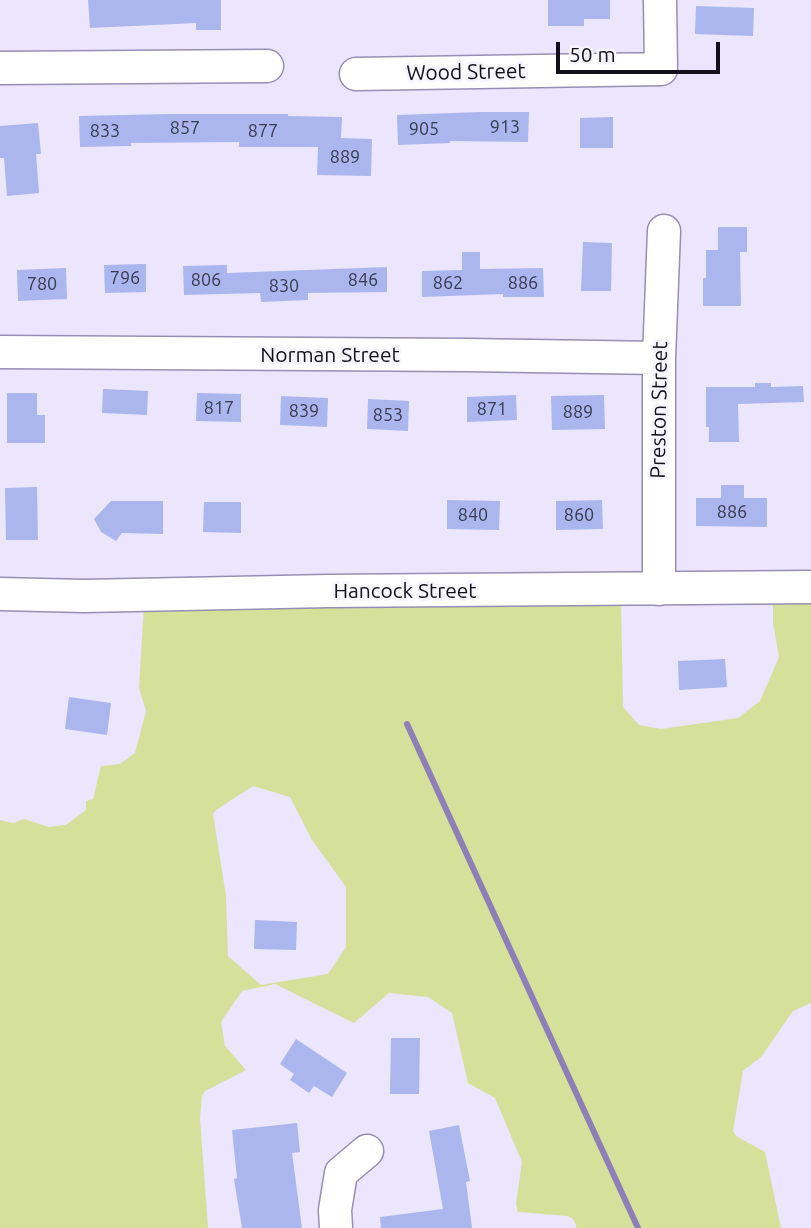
<!DOCTYPE html>
<html>
<head>
<meta charset="utf-8">
<style>
  body { margin:0 }
  #map { position:relative; width:811px; height:1228px; overflow:hidden; background:#ebe5fe; font-family:Ubuntu,sans-serif }
  canvas { display:block }
  .scale { position:absolute; left:556px; top:42px; width:164px; height:32px; box-sizing:border-box; border:4px solid #13101d; border-top:0; padding-left:9px; font-size:21px; line-height:24px; white-space:nowrap; color:#13101d; -webkit-text-stroke:5px #f7f5fe; paint-order:stroke }
</style>
</head>
<body>
<div id="map">
<canvas width="811" height="1228"></canvas>
<div class="scale">50 m</div>
</div>
<script>
const ctx = document.querySelector('canvas').getContext('2d');
ctx.lineJoin = 'round';
function fill(path, color) {
  ctx.fillStyle = color;
  ctx.fill(path, 'evenodd');
}
function poly(rows) {
  const path = new Path2D();
  for (const r of rows) {
    path.moveTo(r[0], r[1]);
    for (let i = 2; i < r.length; i += 2) path.lineTo(r[i], r[i + 1]);
  }
  return path;
}
function strokePath(path, color, width, dash) {
  ctx.strokeStyle = color;
  ctx.lineWidth = width;
  ctx.lineCap = dash ? 'butt' : 'round';
  ctx.setLineDash(dash || []);
  ctx.stroke(path);
}
function drawText(font, color, halo, rows, align = 'center') {
  ctx.font = font + ' Ubuntu,sans-serif';
  ctx.lineWidth = 6;
  ctx.setLineDash([]);
  ctx.textBaseline = 'middle';
  ctx.strokeStyle = halo;
  ctx.fillStyle = color;
  for (const [text, x, y, turn = 0] of rows) {
    ctx.save();
    ctx.translate(x, y);
    ctx.rotate((+turn || 0) * Math.PI / 180);
    ctx.textAlign = isNaN(turn) ? turn : align;
    if (halo) ctx.strokeText(text, 0, 0);
    ctx.fillText(text, 0, 0);
    ctx.restore();
  }
}
const green = poly([
  [811,589,811,1003,793,1011,761,1057,743,1071,733,1131,736,1136,765,1152,781,1228,577,1228,573,1219,568,1216,518,1212,516,1204,522,1162,495,1098,468,1083,452,1013,428,997,389,993,354,1023,275,984,242,991,221,1022,225,1046,246,1070,205,1091,202,1096,200,1118,208,1228,0,1228,0,820,13,823,24,819,49,827,66,825,86,810,86,801,93,799,101,766,120,764,135,753,146,711,139,688,144,606,621,601,623,707,639,725,661,729,738,718,760,701,779,657,773,623,773,601],
  [253,786,290,797,312,840,346,887,346,947,328,974,261,985,228,956,226,896,213,814,216,810]
]);
const stream = poly([
  [407,724,638,1228]
]);
const building = poly([
  [88,0,221,0,221,30,196,30,196,23,90,28],
  [548,0,610,0,610,19,584,19,584,26,548,26],
  [696,6,754,8,753,36,695,34],
  [481,112,529,112,528,142,450,141,450,143,398,145,397,115],
  [169,114,288,114,288,116,342,117,341,138,372,139,371,176,317,175,318,147,239,147,239,142,131,143,131,146,80,147,79,116],
  [613,117,613,148,580,148,580,118],
  [38,123,41,154,36,154,39,193,7,196,4,158,0,158,0,126],
  [718,227,747,227,747,252,740,252,741,306,703,306,703,278,706,278,706,250,718,250],
  [583,242,612,243,611,291,581,291],
  [462,252,480,252,480,269,543,268,544,297,503,297,503,294,422,297,422,271,462,270],
  [146,264,146,292,105,293,104,265],
  [227,265,227,273,387,267,387,292,308,293,308,300,261,302,260,293,184,295,183,266],
  [66,268,67,299,18,301,17,270],
  [755,383,771,383,771,387,803,386,804,402,738,404,739,442,709,442,709,427,706,427,706,387,755,387],
  [103,389,148,391,147,415,102,413],
  [7,393,37,393,37,415,45,415,45,443,7,443],
  [197,393,241,394,241,422,196,421],
  [516,395,517,420,467,422,467,397],
  [604,395,605,429,552,430,551,396],
  [281,396,328,398,327,427,280,425],
  [368,399,409,401,408,431,367,429],
  [721,485,744,485,744,498,767,498,767,527,696,526,696,498,721,498],
  [37,487,38,540,6,540,5,488],
  [447,500,500,501,499,530,447,529],
  [602,500,603,529,556,530,556,501],
  [111,501,163,501,163,534,122,533,116,541,101,532,94,519],
  [204,502,241,502,241,533,203,532],
  [725,659,727,687,679,690,678,661],
  [69,697,111,703,107,735,65,729],
  [255,920,297,922,296,950,254,949],
  [391,1038,420,1038,419,1094,390,1094],
  [296,1039,347,1073,332,1097,314,1086,309,1093,290,1080,294,1074,280,1064],
  [297,1123,300,1152,292,1153,302,1228,242,1228,234,1179,237,1178,232,1130],
  [459,1125,470,1181,466,1182,472,1228,381,1228,380,1217,443,1209,429,1131]
]);
const minor = poly([
  [0,68,267,66],
  [356,74,661,69,660,0],
  [0,352,467,355,659,358],
  [659,589,659,358,664,231],
  [0,594,84,596,329,591,811,587],
  [336,1228,335,1210,341,1173,367,1151]
]);
const numberNames = [
  ["913",505,127],
  ["857",185,128],
  ["905",424,129],
  ["833",105,131],
  ["877",263,131],
  ["889",345,157],
  ["796",125,278],
  ["806",206,280],
  ["846",363,280],
  ["862",448,283],
  ["886",523,283],
  ["780",42,284],
  ["830",284,286],
  ["817",219,408],
  ["871",492,409],
  ["839",304,411],
  ["889",578,412],
  ["853",388,415],
  ["886",732,512],
  ["840",473,515],
  ["860",579,515]
];
const streetNames = [
  ["Wood Street",466,72,-1],
  ["Norman Street",330,355],
  ["Preston Street",659,410,-89],
  ["Hancock Street",405,591]
];
fill(green, '#d5e09b');
strokePath(stream, '#8e7fb8', 6);
fill(building, '#abb6ee');
strokePath(minor, '#978eb4', 35);
strokePath(minor, '#fff', 32);
drawText('18px', '#393a51', null, numberNames);
drawText('21px', '#13101d', '#f7f5fe', streetNames);
</script>
</body>
</html>
